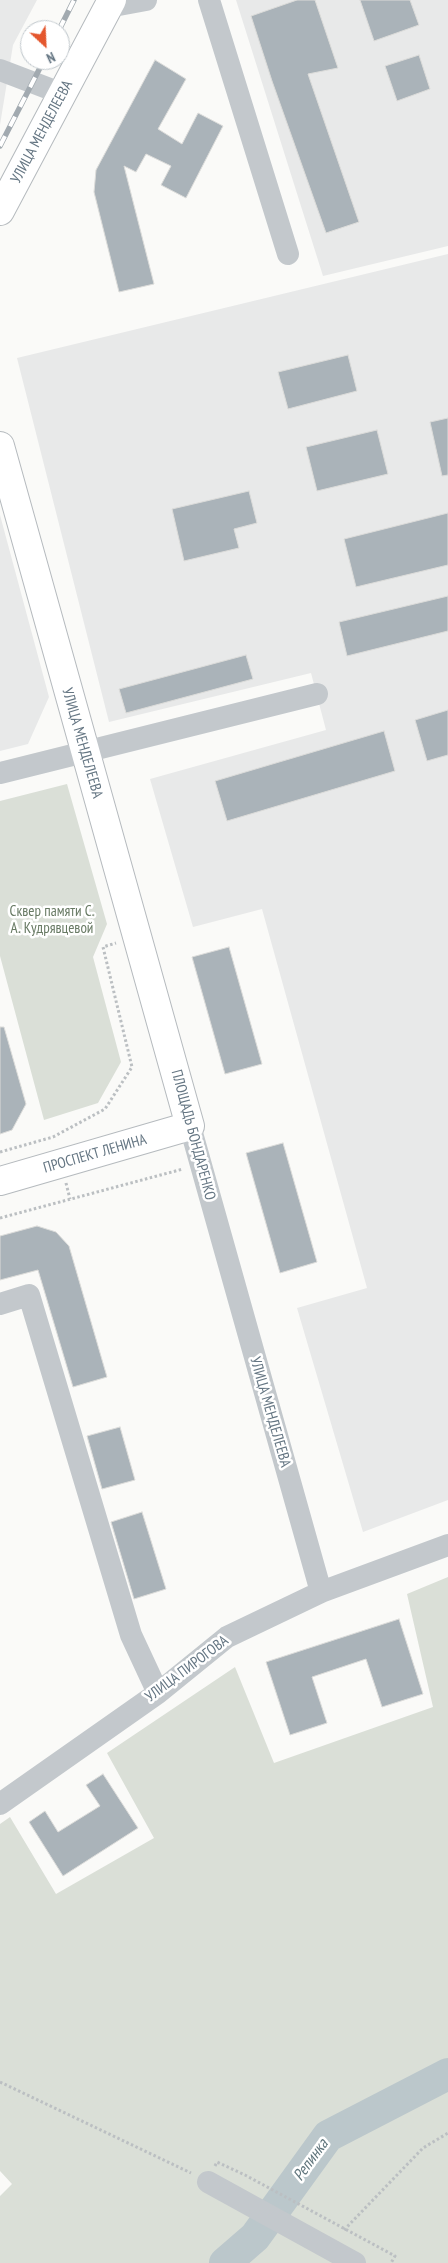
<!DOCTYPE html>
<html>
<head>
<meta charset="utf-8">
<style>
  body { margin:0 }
  #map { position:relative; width:448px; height:2263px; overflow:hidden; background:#fafaf8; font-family:"PT Sans Narrow",sans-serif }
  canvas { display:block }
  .north { position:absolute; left:20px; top:20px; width:50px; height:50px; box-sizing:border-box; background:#fff; border:1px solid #c1c8cd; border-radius:50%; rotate:155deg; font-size:14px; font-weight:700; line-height:20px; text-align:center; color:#657683 }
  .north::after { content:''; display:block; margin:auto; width:18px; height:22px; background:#e4572e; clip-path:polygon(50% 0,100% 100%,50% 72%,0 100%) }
</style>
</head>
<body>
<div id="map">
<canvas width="448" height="2263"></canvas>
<div class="north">N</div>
</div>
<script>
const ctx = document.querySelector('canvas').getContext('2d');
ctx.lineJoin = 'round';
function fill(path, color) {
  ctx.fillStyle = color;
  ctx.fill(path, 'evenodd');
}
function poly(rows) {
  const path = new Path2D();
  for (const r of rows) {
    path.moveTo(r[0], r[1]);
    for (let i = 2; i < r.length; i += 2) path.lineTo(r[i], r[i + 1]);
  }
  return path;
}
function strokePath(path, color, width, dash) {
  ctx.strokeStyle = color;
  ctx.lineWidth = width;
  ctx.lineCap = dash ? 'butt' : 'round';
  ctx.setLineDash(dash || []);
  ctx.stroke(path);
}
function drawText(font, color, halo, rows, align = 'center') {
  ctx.font = font + ' "PT Sans Narrow",sans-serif';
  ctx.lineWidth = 5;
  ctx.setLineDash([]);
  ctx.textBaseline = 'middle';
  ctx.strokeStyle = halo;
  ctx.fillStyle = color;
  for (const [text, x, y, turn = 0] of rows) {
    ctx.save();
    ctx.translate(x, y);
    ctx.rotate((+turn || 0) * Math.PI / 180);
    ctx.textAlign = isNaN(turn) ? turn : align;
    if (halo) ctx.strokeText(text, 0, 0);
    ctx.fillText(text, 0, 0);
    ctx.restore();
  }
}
const built = poly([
  [0,0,37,0,13,45,0,125],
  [236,0,448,0,448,246,323,276],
  [448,254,448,1500,363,1532,297,1308,367,1288,262,909,193,927,150,779,326,730,311,673,109,722,17,358],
  [0,515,49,697,28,744,0,751]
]);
const green = poly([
  [67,784,107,924,93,957,121,1062,98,1103,44,1120,0,956,0,801],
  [448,1577,448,2263,0,2263,0,2196,12,2184,0,2171,0,1824,10,1817,56,1894,154,1838,107,1753,235,1667,274,1763,433,1707,407,1594]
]);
const river = poly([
  [225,2263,255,2237,328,2136,448,2074]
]);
const building = poly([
  [297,0,315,0,338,68,308,74,359,222,326,233,272,81,251,16,297,0],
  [360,0,410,0,419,25,374,41,360,0],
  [419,55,430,89,397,101,385,66,419,55],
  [155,60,186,79,158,129,182,144,198,113,223,126,186,198,161,185,171,166,146,154,136,172,124,166,154,284,119,292,94,192,96,170,155,60],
  [348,355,357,391,288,409,278,372,348,355],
  [448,418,448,475,442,476,430,422,448,418],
  [377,430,388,474,317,491,306,447,377,430],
  [249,491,257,523,234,529,239,548,184,561,172,509,249,491],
  [448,513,448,565,356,587,344,539,448,513],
  [448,596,448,631,347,656,339,622,448,596],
  [246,655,253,679,126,713,119,689,246,655],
  [448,710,448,755,427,761,415,720,448,710],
  [384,731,395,771,227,821,215,781,384,731],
  [229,947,262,1064,225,1074,192,957,229,947],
  [0,1027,4,1027,26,1104,12,1130,0,1134,0,1027],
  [283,1143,317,1262,280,1273,246,1153,283,1143],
  [37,1226,56,1232,69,1246,107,1377,73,1387,38,1270,0,1280,0,1236,37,1226],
  [120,1427,135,1480,102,1489,87,1436,120,1427],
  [142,1512,166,1589,134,1599,111,1522,142,1512],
  [399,1619,423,1694,382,1707,366,1659,312,1677,327,1723,290,1735,266,1662,399,1619],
  [103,1774,138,1828,63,1876,29,1822,45,1811,58,1832,100,1806,86,1785,103,1774]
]);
const path = poly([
  [0,1152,53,1137,105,1109,132,1067,103,947,116,943],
  [66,1183,70,1199],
  [0,1218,183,1169],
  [0,2082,191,2173],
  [215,2166,217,2162,245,2175,395,2256,391,2263],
  [344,2230,423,2148,448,2133]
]);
const minor = poly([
  [209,0,288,254],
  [108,7,146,0],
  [0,70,63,94],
  [0,773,317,694],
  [190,1126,321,1592],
  [0,1304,29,1295,131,1635,158,1693],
  [0,1804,158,1693,227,1637,321,1592,448,1545]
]);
const major = poly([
  [0,211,112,0],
  [0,446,190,1126,0,1181]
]);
const rail = poly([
  [59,30,74,0],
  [0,146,44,60]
]);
const minorBridge = poly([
  [208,2182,355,2263]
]);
const streetNames = [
  ["УЛИЦА МЕНДЕЛЕЕВА",42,132,-62],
  ["УЛИЦА МЕНДЕЛЕЕВА",82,743,74],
  ["ПЛОЩАДЬ БОНДАРЕНКО",193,1135,75],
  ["ПРОСПЕКТ ЛЕНИНА",95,1154,-16],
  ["УЛИЦА МЕНДЕЛЕЕВА",270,1412,74],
  ["УЛИЦА ПИРОГОВА",187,1669,-37]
];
const parkNames = [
  ["Сквер памяти С.",52,912],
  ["А. Кудрявцевой",52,929]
];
const waterNames = [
  ["Репинка",311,2160,-54]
];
fill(built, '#e8e9e9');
fill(green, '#dadfd7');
strokePath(river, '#bbc7cb', 32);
fill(building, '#aab3b9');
strokePath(building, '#dcdcda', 1);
strokePath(major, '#b5babe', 30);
strokePath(path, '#bbbfc2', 3, [2.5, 2.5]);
strokePath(minor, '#c3c8cc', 22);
strokePath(major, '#fff', 28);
strokePath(rail, '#a2aab0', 5.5);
strokePath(rail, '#fff', 4, [11]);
strokePath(minorBridge, '#c3c8cc', 22);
drawText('15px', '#657683', '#fff', streetNames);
drawText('15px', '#687a64', '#fff', parkNames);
drawText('italic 16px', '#60757c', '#fff', waterNames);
</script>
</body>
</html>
